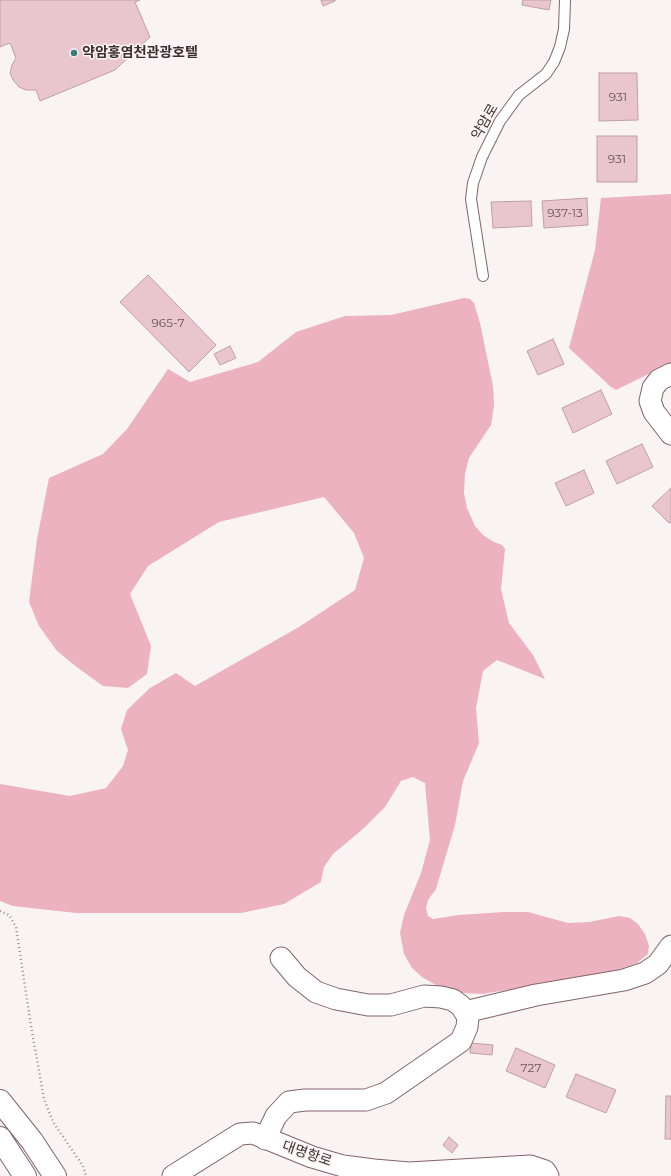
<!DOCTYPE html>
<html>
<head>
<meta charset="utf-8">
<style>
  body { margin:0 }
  canvas { display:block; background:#faf3f4 }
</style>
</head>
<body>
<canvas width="671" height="1176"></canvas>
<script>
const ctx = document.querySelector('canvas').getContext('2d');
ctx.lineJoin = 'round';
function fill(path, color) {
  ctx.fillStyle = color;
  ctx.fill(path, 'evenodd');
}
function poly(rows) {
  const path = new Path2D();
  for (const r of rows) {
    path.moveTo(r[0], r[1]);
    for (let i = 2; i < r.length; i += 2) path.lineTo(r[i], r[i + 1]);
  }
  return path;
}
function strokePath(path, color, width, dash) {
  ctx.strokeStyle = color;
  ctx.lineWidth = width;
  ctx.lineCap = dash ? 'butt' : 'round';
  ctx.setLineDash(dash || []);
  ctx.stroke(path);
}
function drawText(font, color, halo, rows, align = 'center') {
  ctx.font = font + ' Montserrat,"Noto Sans KR",sans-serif';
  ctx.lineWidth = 3;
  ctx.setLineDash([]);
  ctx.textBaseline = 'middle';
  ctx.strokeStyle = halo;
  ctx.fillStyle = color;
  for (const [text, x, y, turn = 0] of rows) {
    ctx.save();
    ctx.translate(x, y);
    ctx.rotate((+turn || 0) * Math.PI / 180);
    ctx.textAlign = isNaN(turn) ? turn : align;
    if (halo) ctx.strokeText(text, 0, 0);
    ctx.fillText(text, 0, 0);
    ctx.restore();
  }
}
const green = poly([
  [671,194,671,363,616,390,611,387,569,348,595,250,601,198],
  [464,298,470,299,474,303,480,323,493,386,494,405,491,425,469,458,465,474,464,493,467,508,475,526,483,535,494,542,502,545,505,549,501,589,509,623,533,655,545,679,497,660,483,671,476,708,479,743,463,781,455,825,436,889,428,900,426,908,428,916,433,919,458,915,504,912,528,912,568,923,589,922,619,916,630,918,638,924,645,934,649,946,648,954,637,963,612,972,483,994,463,993,441,988,422,977,412,968,404,954,400,933,404,915,421,873,430,840,425,783,413,777,401,781,385,807,363,829,333,854,324,867,321,882,284,904,241,913,76,913,13,906,0,901,0,784,70,796,106,788,123,766,128,750,121,729,127,710,150,688,176,673,195,686,299,627,355,590,364,558,354,533,324,497,219,522,148,566,130,594,151,646,147,674,128,688,103,686,78,668,57,651,39,626,29,602,37,539,49,478,103,454,127,429,168,369,190,382,258,362,296,332,345,316,391,315]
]);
const building = poly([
  [0,0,140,0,135,2,150,37,115,70,40,101,36,90,26,90,19,87,13,80,10,73,12,65,16,58,10,43,0,47,0,0],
  [321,0,335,0,335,1,323,6,321,0],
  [523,0,551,0,549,10,522,5,523,0],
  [599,73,637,73,638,120,599,121,599,73],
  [597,136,637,136,637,182,597,182,597,136],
  [587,198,588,225,544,228,542,201,587,198],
  [531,201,532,226,493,228,491,202,531,201],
  [148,275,216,345,189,372,120,302,148,275],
  [553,339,564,364,538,375,527,351,553,339],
  [230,346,236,358,220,365,214,354,230,346],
  [601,390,612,414,573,433,562,408,601,390],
  [642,444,653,467,617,484,606,461,642,444],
  [584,470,594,493,566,506,555,483,584,470],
  [671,488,671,522,669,523,652,506,671,488],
  [471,1043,493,1045,492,1055,470,1053,471,1043],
  [516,1048,555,1065,545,1088,506,1071,516,1048],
  [576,1074,616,1090,606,1113,566,1097,576,1074],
  [666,1096,671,1096,671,1139,665,1139,666,1096],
  [449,1137,458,1145,452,1153,443,1145,449,1137]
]);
const path = poly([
  [0,911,9,915,16,927,31,1026,44,1099,53,1122,83,1166,86,1176]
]);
const service = poly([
  [483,276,471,199,473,183,482,157,500,121,519,95,546,74,554,62,560,47,564,29,565,0]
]);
const minor = poly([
  [671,374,659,380,653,388,650,401,654,412,671,434],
  [465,1012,536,995,624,980,645,973,658,964,671,946],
  [265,1139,276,1116,289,1102,305,1100,366,1100,386,1093,461,1041,467,1027,468,1017,461,1006,453,1000,441,997,424,996,391,1005,368,1005,336,999,316,992,297,977,281,958],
  [173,1176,240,1134,253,1133,312,1157,343,1166,374,1170,409,1173,530,1166,545,1171,548,1176]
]);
const secondary = poly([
  [0,1101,32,1141,55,1176],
  [0,1138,25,1176]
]);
const markers = [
  [74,53,4,"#377e77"]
];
const numberNames = [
  ["931",618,97],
  ["931",617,159],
  ["937-13",565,213],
  ["965-7",168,323],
  ["727",531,1068]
];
const poiNames = [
  ["약암홍염천관광호텔",82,53]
];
const streetNames = [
  ["약암로",485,122,-60],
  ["대명항로",307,1154,19]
];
fill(green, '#ecb2bf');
fill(building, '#e9c6cd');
strokePath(building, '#c09ea5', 1);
strokePath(service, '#83646a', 12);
strokePath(minor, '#83646a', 23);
strokePath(secondary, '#83646a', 24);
strokePath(path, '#9a8f91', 2.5, [1, 3]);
strokePath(service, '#fff', 10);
strokePath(minor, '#fff', 21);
strokePath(secondary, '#fff', 22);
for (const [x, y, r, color] of markers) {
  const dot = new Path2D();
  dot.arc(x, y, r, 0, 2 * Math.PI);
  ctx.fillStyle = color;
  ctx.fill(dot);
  strokePath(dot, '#faf3f4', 1.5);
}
drawText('12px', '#675458', null, numberNames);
drawText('bold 14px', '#3c2e31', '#faf3f4', poiNames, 'left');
drawText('14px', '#3c2e31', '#faf3f4', streetNames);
</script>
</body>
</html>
